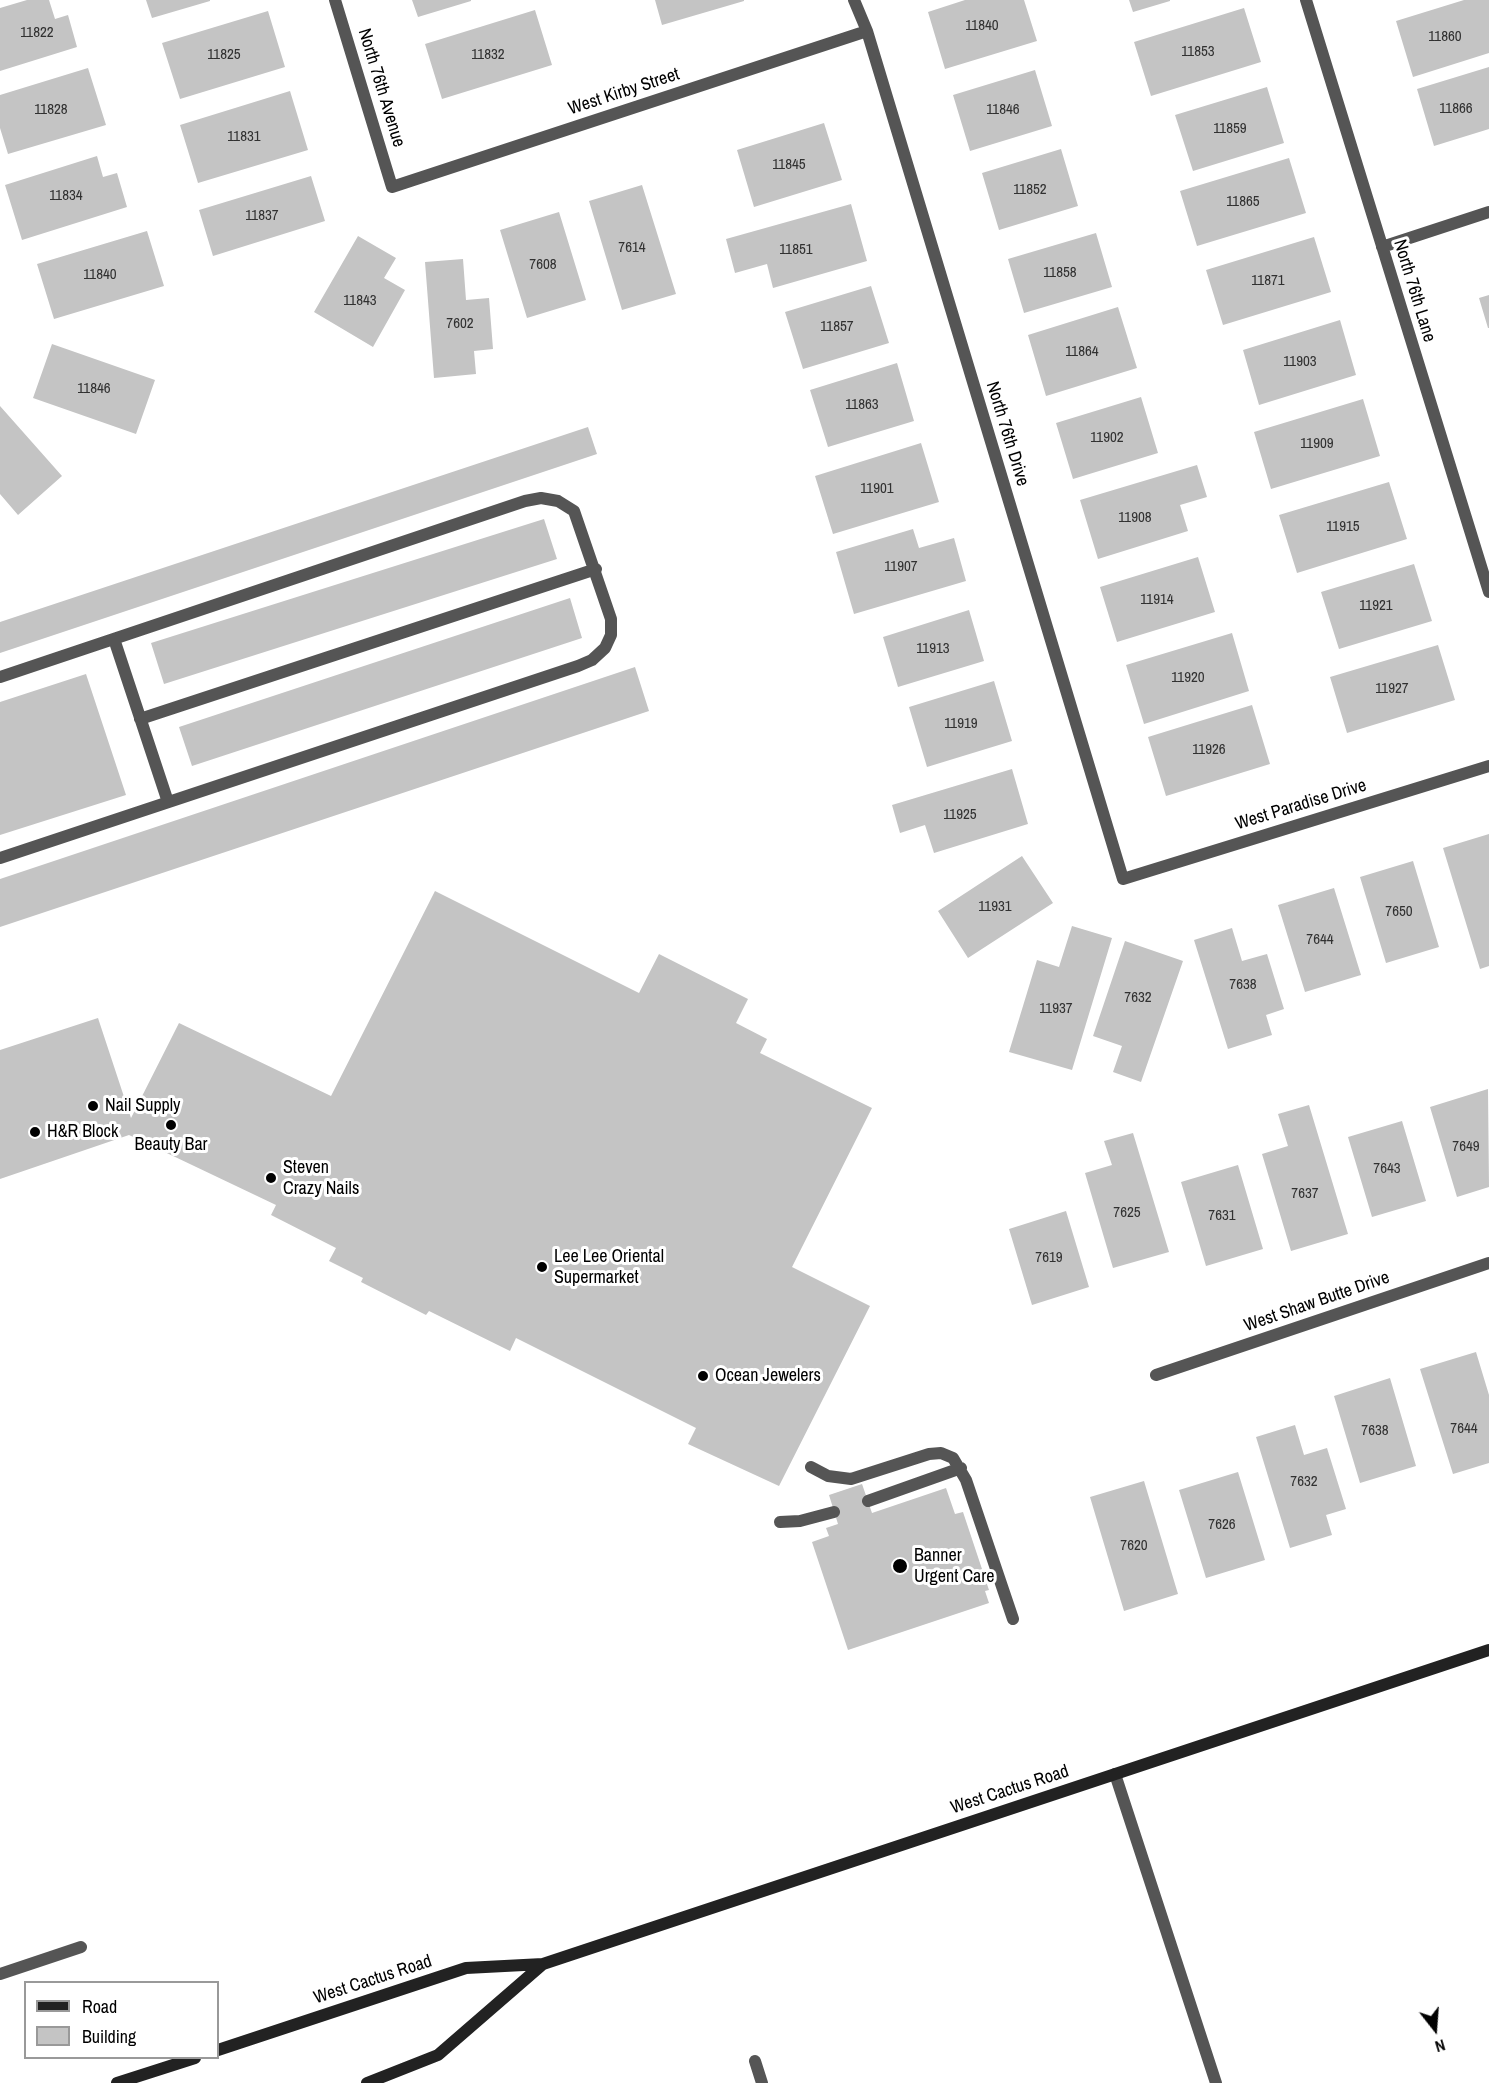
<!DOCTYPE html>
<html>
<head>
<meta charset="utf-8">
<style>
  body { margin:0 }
  #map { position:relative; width:1489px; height:2083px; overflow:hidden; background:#fff; font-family:"Archivo Narrow",sans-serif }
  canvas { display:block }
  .legend { position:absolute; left:24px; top:1981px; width:195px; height:78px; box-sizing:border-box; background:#fff; border:2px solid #999; margin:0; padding:8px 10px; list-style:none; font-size:18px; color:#000 }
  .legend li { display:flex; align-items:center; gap:12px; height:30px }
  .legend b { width:30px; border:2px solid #999 }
  .north { position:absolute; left:1405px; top:1999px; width:60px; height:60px; -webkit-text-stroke:4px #fff; paint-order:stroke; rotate:163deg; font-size:16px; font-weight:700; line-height:24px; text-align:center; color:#000 }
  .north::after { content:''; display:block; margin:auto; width:21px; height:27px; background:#000; clip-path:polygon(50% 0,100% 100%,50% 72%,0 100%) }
</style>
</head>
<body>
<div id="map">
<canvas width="1489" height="2083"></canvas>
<ul class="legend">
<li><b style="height:8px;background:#222"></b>Road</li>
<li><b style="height:16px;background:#c4c4c4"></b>Building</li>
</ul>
<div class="north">N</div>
</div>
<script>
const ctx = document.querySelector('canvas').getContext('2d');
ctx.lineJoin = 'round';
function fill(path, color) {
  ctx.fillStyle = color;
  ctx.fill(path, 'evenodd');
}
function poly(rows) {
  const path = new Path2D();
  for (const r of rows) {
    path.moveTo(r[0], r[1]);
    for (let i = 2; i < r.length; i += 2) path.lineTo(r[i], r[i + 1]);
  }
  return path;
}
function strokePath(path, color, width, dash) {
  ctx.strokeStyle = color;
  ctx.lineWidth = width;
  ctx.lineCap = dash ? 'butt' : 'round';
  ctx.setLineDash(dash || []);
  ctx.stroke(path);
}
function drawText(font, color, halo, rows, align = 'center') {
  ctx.font = font + ' "Archivo Narrow",sans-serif';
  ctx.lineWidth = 6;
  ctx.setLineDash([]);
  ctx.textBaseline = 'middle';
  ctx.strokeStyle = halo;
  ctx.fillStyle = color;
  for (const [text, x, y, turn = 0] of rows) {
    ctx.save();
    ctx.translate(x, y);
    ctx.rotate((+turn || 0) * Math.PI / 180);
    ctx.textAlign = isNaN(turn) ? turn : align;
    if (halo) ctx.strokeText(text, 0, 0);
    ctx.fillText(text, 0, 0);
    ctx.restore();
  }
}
const building = poly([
  [27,0,49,0,55,19,68,15,77,47,0,71,0,8],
  [146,0,210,0,210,1,152,18],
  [412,0,471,0,471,1,418,17],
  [655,0,744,0,744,1,662,25],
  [965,0,1024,0,1037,41,945,69,928,12],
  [1129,0,1170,0,1170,1,1133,12],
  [1464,0,1489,0,1489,53,1413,77,1396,21],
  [1244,8,1261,62,1151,96,1134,42],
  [535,10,552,65,442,99,425,44],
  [268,11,285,67,180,99,162,43],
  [1489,67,1489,129,1434,146,1417,89],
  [88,68,106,125,8,154,0,128,0,95],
  [1035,70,1052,126,970,151,953,95],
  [1267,87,1284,143,1193,171,1175,115],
  [290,91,308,150,198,183,180,125],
  [824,123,842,180,754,207,737,150],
  [1061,149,1078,206,999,230,982,173],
  [97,156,103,177,117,173,127,207,22,240,5,185],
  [1289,158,1306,213,1197,246,1180,191],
  [311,176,325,221,213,256,199,210],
  [642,185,676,294,622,310,589,201],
  [851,204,867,261,773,288,767,264,735,273,726,239],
  [559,212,586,300,527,318,500,230],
  [147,231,164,286,54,319,37,264],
  [1096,233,1112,287,1024,313,1008,259],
  [358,236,396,258,384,278,405,290,373,347,314,312],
  [1314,237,1331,292,1223,325,1206,270],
  [463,259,466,300,489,298,493,349,474,351,476,374,434,378,425,262],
  [871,286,889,343,803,369,785,312],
  [1489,295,1489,328,1488,328,1479,298],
  [1118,307,1137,368,1046,396,1028,335],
  [1340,320,1356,375,1259,405,1243,350],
  [52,344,155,380,136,434,33,398],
  [897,363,914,421,828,447,810,390],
  [1141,397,1158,453,1073,479,1056,423],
  [1363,399,1380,456,1271,489,1254,432],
  [0,406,62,476,18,515,0,494],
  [588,427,597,454,0,653,0,622],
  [921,443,939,502,833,534,815,476],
  [1197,465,1207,497,1180,505,1188,531,1098,559,1080,500],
  [1389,482,1407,539,1297,573,1279,515],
  [544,519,557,559,164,684,151,643],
  [913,529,919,548,954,538,966,581,854,614,836,552],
  [1198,557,1215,612,1117,642,1100,587],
  [1414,564,1432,621,1339,649,1321,592],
  [570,598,582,638,192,766,179,727],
  [969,610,984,661,898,687,883,637],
  [1232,633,1249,691,1144,724,1126,665],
  [1438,645,1455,700,1347,733,1330,677],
  [635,667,649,711,0,927,0,879],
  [86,674,126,795,0,835,0,702],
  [994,681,1012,741,927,767,909,707],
  [1252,705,1270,764,1166,796,1148,737],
  [1012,769,1028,824,934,853,925,825,900,833,892,805],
  [1489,834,1489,966,1480,969,1443,848],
  [1022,856,1053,903,968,958,938,911],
  [1413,861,1439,947,1386,963,1360,877],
  [1334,888,1361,975,1305,992,1278,905],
  [435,891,639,993,659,954,748,999,736,1023,767,1039,760,1053,872,1108,792,1267,870,1306,779,1486,688,1444,696,1428,516,1338,510,1351,429,1311,426,1315,361,1282,363,1278,329,1261,336,1248,271,1215,276,1205,129,1135,0,1179,0,1050,98,1018,131,1118,179,1023,331,1096],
  [1072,926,1112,938,1072,1070,1009,1052,1037,960,1059,967],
  [1232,928,1242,961,1267,954,1284,1009,1266,1015,1272,1035,1228,1049,1194,940],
  [1125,941,1183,961,1141,1082,1113,1072,1122,1046,1093,1036],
  [1488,1089,1489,1187,1457,1197,1430,1107],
  [1309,1105,1348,1234,1291,1251,1262,1154,1288,1146,1278,1114],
  [1402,1121,1426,1201,1372,1217,1348,1137],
  [1133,1133,1169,1252,1113,1268,1085,1173,1112,1165,1104,1141],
  [1238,1165,1263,1249,1206,1266,1181,1182],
  [1066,1211,1089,1287,1032,1305,1009,1229],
  [1476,1352,1489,1395,1489,1463,1453,1474,1420,1369],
  [1390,1378,1416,1466,1360,1483,1334,1396],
  [1295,1425,1304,1455,1327,1448,1346,1509,1326,1515,1332,1535,1290,1548,1256,1437],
  [1238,1472,1265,1560,1206,1578,1179,1490],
  [1144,1481,1178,1594,1124,1611,1090,1497],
  [862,1484,872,1513,946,1488,955,1514,963,1512,989,1590,985,1591,989,1603,848,1650,812,1542,829,1536,826,1528,838,1524,829,1495]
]);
const lane = poly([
  [114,639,168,802],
  [0,677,525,501,541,498,558,501,574,511,611,619,611,635,605,648,592,660,578,666,0,858],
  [140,719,596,569],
  [811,1467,828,1476,851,1479,929,1454,941,1453,953,1458,966,1480,1013,1619],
  [868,1501,961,1468],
  [780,1522,800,1521,834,1512],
  [1115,1774,1216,2083],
  [0,1974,81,1947],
  [755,2061,762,2083]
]);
const street = poly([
  [335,0,392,187,867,31],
  [854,0,867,31,1123,879,1489,766],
  [1306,0,1489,592],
  [1382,247,1489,212],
  [1156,1375,1489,1263]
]);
const secondary = poly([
  [218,2050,466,1968,543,1964,1489,1650],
  [117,2083,195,2058],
  [367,2083,438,2055,543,1964]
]);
const markers = [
  [93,1106,6,"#000"],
  [171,1125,6,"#000"],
  [35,1132,6,"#000"],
  [271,1178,6,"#000"],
  [542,1267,6,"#000"],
  [703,1376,6,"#000"],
  [900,1566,8,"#000"]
];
const numberNames = [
  ["11840",982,26],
  ["11822",37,33],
  ["11860",1445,37],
  ["11853",1198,52],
  ["11825",224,55],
  ["11832",488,55],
  ["11866",1456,109],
  ["11828",51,110],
  ["11846",1003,110],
  ["11859",1230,129],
  ["11831",244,137],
  ["11845",789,165],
  ["11852",1030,190],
  ["11834",66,196],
  ["11865",1243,202],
  ["11837",262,216],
  ["7614",632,248],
  ["11851",796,250],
  ["7608",543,265],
  ["11858",1060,273],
  ["11840",100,275],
  ["11871",1268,281],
  ["11843",360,301],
  ["7602",460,324],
  ["11857",837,327],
  ["11864",1082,352],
  ["11903",1300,362],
  ["11846",94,389],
  ["11863",862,405],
  ["11902",1107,438],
  ["11909",1317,444],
  ["11901",877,489],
  ["11908",1135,518],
  ["11915",1343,527],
  ["11907",901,567],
  ["11914",1157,600],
  ["11921",1376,606],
  ["11913",933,649],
  ["11920",1188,678],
  ["11927",1392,689],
  ["11919",961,724],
  ["11926",1209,750],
  ["11925",960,815],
  ["11931",995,907],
  ["7650",1399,912],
  ["7644",1320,940],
  ["7638",1243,985],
  ["7632",1138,998],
  ["11937",1056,1009],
  ["7649",1466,1147],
  ["7643",1387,1169],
  ["7637",1305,1194],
  ["7625",1127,1213],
  ["7631",1222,1216],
  ["7619",1049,1258],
  ["7644",1464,1429],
  ["7638",1375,1431],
  ["7632",1304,1482],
  ["7626",1222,1525],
  ["7620",1134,1546]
];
const streetNames = [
  ["North 76th Avenue",381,88,73],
  ["West Kirby Street",624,92,-18],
  ["North 76th Lane",1414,291,73],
  ["North 76th Drive",1007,434,73],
  ["West Paradise Drive",1301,805,-17],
  ["West Shaw Butte Drive",1317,1302,-19],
  ["West Cactus Road",1010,1790,-18],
  ["West Cactus Road",373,1980,-18]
];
const poiNames = [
  ["Nail Supply",105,1106],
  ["H&R Block",47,1132],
  ["Beauty Bar",171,1145,"center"],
  ["Steven",283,1168],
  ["Crazy Nails",283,1189],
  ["Lee Lee Oriental",554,1257],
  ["Supermarket",554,1278],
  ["Ocean Jewelers",715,1376],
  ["Banner",914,1556],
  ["Urgent Care",914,1577]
];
fill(building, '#c4c4c4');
strokePath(lane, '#555', 12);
strokePath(street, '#555', 12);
strokePath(secondary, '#222', 12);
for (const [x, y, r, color] of markers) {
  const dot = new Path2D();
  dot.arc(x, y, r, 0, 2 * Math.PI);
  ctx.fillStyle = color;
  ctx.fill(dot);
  strokePath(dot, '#fff', 2);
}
drawText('15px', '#313131', null, numberNames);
drawText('18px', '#000', '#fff', streetNames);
drawText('18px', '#000', '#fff', poiNames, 'left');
</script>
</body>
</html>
